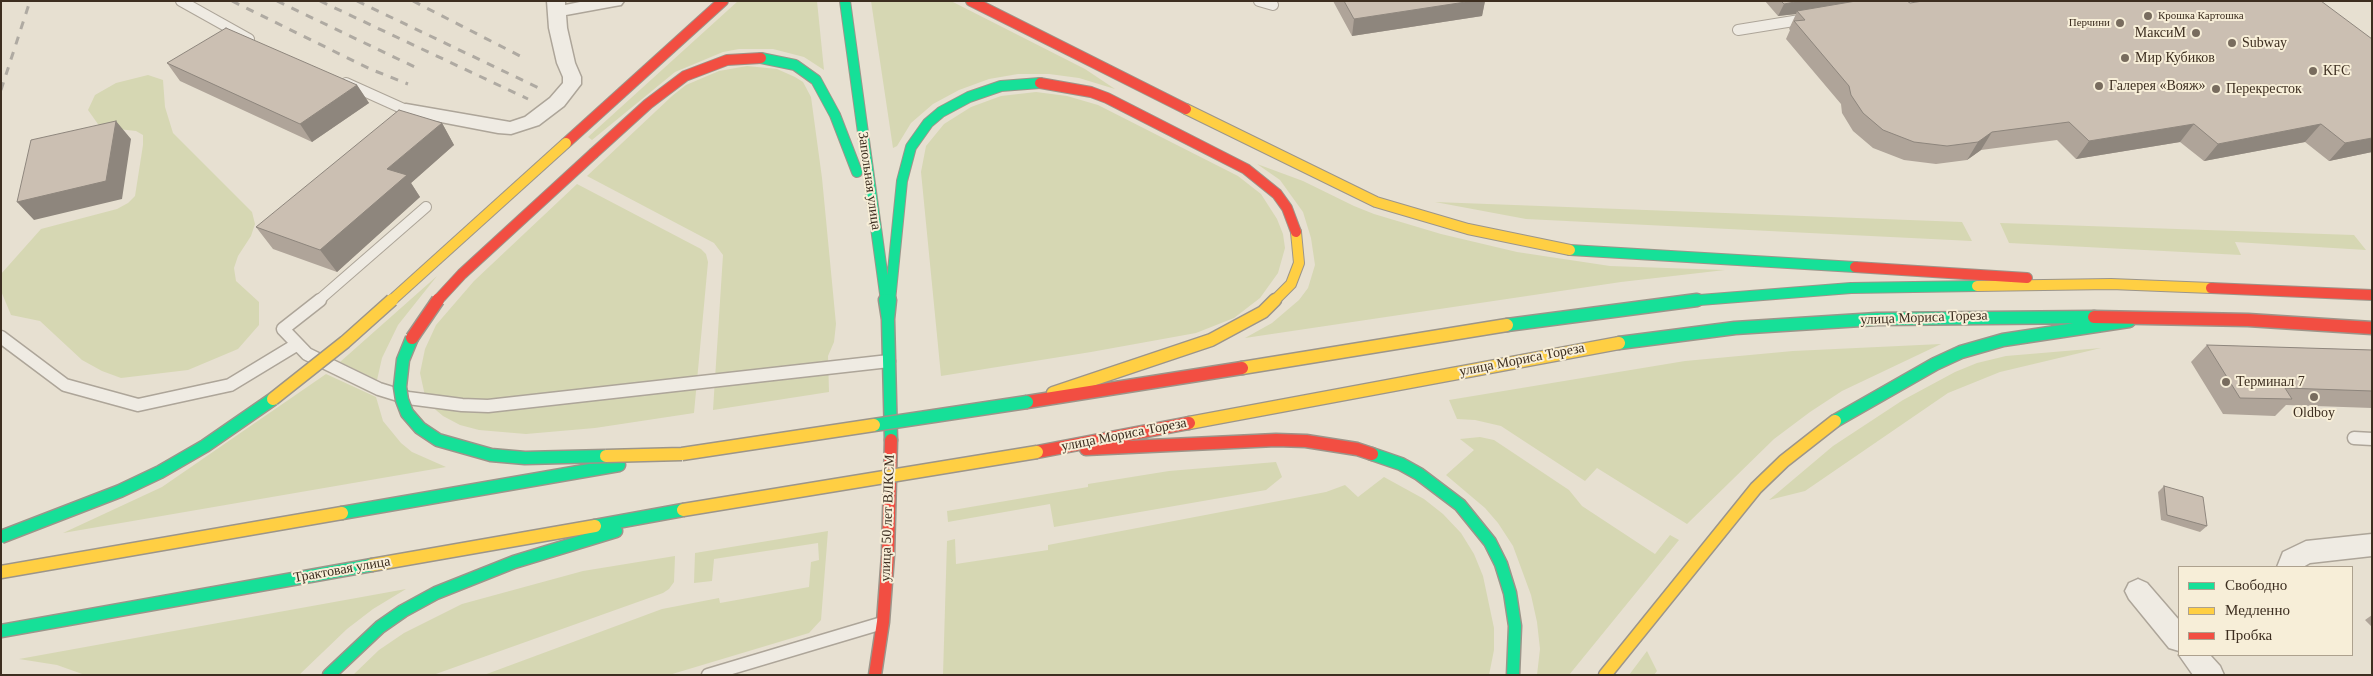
<!DOCTYPE html>
<html>
<head>
<meta charset="utf-8">
<style>
  body { margin:0 }
  #map { position:relative; width:2373px; height:676px; overflow:hidden; background:#e7e0d1; font-family:"Times New Roman",serif }
  canvas { display:block }
  .frame { position:absolute; inset:0; border:2px solid #3d2e20; pointer-events:none }
  .legend { position:absolute; left:2178px; top:566px; width:175px; height:90px; box-sizing:border-box; background:#f7eed8; border:1px solid #ada18e; margin:0; padding:6px 9px; list-style:none; font-size:15px; color:#3d2e20 }
  .legend li { display:flex; align-items:center; gap:10px; height:25px }
  .legend b { width:25px; border:1px solid #ada18e }
</style>
</head>
<body>
<div id="map">
<canvas width="2373" height="676"></canvas>
<div class="frame"></div>
<ul class="legend">
<li><b style="height:6px;background:#16e098"></b>Свободно</li>
<li><b style="height:6px;background:#ffcf43"></b>Медленно</li>
<li><b style="height:6px;background:#f24e42"></b>Пробка</li>
</ul>
</div>
<script>
const ctx = document.querySelector('canvas').getContext('2d');
ctx.lineJoin = 'round';
function fill(path, color) {
  ctx.fillStyle = color;
  ctx.fill(path, 'evenodd');
}
function poly(rows) {
  const path = new Path2D();
  for (const r of rows) {
    path.moveTo(r[0], r[1]);
    for (let i = 2; i < r.length; i += 2) path.lineTo(r[i], r[i + 1]);
  }
  return path;
}
function strokePath(path, color, width, dash) {
  ctx.strokeStyle = color;
  ctx.lineWidth = width;
  ctx.lineCap = dash ? 'butt' : 'round';
  ctx.setLineDash(dash || []);
  ctx.stroke(path);
}
function drawText(font, color, halo, rows, align = 'center') {
  ctx.font = font + ' "Times New Roman",serif';
  ctx.lineWidth = 4;
  ctx.setLineDash([]);
  ctx.textBaseline = 'middle';
  ctx.strokeStyle = halo;
  ctx.fillStyle = color;
  for (const [text, x, y, turn = 0] of rows) {
    ctx.save();
    ctx.translate(x, y);
    ctx.rotate((+turn || 0) * Math.PI / 180);
    ctx.textAlign = isNaN(turn) ? turn : align;
    if (halo) ctx.strokeText(text, 0, 0);
    ctx.fillText(text, 0, 0);
    ctx.restore();
  }
}
const green = poly([
  [738,1,817,1,824,70,804,57,773,49,739,49,723,52,675,72,592,140,588,137],
  [871,1,951,1,1085,69,1115,89,1079,78,1049,74,1018,74,989,79,959,90,933,104,911,123,897,146,893,148],
  [747,66,777,69,795,77,803,82,811,97,822,178,836,324,834,342,828,356,829,392,713,410,723,255,714,243,587,176,672,96,686,85,719,71],
  [148,75,163,80,165,107,173,133,252,212,255,224,251,236,238,256,234,268,236,281,259,302,259,325,238,349,188,370,121,378,102,371,82,360,40,321,11,315,1,291,1,274,41,229,117,209,128,203,135,196,143,145,143,135,136,131,100,127,88,110,95,95,116,83],
  [1036,92,1067,96,1098,105,1238,176,1261,194,1277,219,1283,234,1285,248,1278,273,1260,298,1234,318,1196,333,1091,352,941,376,921,172,926,146,944,124,971,107,1001,96],
  [1257,164,1303,181,1354,206,1374,214,1441,234,1517,252,1610,266,1725,270,1621,282,1245,338,1272,323,1299,300,1308,288,1315,265,1311,238,1303,212,1280,180],
  [577,184,701,249,706,254,708,262,694,413,595,428,526,434,479,430,460,425,443,416,430,405,425,396,420,373,425,349,436,325,474,281],
  [1435,202,1962,222,1972,241,1526,219],
  [2000,223,2354,235,2366,250,2235,242,2241,255,2009,243],
  [437,276,398,325,382,358,377,380,340,362],
  [1941,344,1842,391,1810,412,1774,439,1687,524,1597,468,1585,481,1501,426,1475,420,1457,419,1449,400,1685,361,1793,351],
  [2101,348,2000,372,1948,393,1805,491,1769,500,1833,446,1903,400,1955,372,1977,363,2006,356],
  [326,374,376,397,383,421,401,443,412,452,446,467,63,533,162,487],
  [1480,437,1494,440,1569,490,1582,506,1655,554,1670,535,1679,540,1569,675,1537,675,1540,649,1537,622,1531,595,1513,546,1498,523,1485,508,1446,475,1474,450,1460,439],
  [1276,462,1282,477,1266,490,1054,527,1050,504,948,522,947,511,1088,487,1088,484,1169,471],
  [1384,477,1424,499,1443,514,1461,533,1474,554,1483,576,1494,628,1494,650,1489,675,943,675,947,541,955,539,956,564,1048,550,1048,545,1326,492,1345,485,1358,497],
  [828,531,821,620,809,633,669,675,484,675,662,609,719,598,720,603,809,587,811,562,819,560,818,543,714,559,712,581,694,583,695,553],
  [675,556,674,582,669,589,663,593,433,675,353,675,379,650,404,633,462,604,583,571],
  [406,589,373,609,347,629,299,675,85,675,57,665,19,659],
  [1647,651,1657,671,1654,675,1629,675]
]);
const laneFar1 = poly([
  [181,1,249,39],
  [1259,1,1273,5],
  [1894,5,1914,1],
  [1738,30,1806,19],
  [346,83,406,110],
  [318,301,426,207]
]);
const lane = poly([
  [320,300,283,329,307,354,379,389,408,398,462,405,488,406,889,361],
  [1,337,65,385,138,405,230,385,296,345],
  [2354,438,2372,439],
  [708,675,879,624]
]);
const street = poly([
  [547,1,565,1,565,5,585,1,624,1,621,5,615,6,566,15,567,28,575,63,581,77,581,84,564,106,539,125,511,134,498,133,399,114,396,110,399,106,406,104,510,122,525,117,550,98,563,83,563,77,557,63,549,28,547,1],
  [2372,534,2372,556,2310,563,2303,567,2277,567,2283,552,2306,541,2372,534],
  [2138,579,2147,583,2179,620,2179,651,2169,648,2129,599,2125,591,2129,583,2138,579],
  [2179,655,2210,655,2220,666,2224,675,2193,675,2179,655]
]);
const fastFar1 = poly([
  [845,1,886,301],
  [761,58,795,65,816,80,835,115,857,172],
  [1570,250,1855,267],
  [890,301,902,181,911,147,928,123,941,112,969,97,1001,86,1040,83],
  [1687,301,1851,288,1977,286]
]);
const fast = poly([
  [885,300,888,319,891,440],
  [888,319,890,300],
  [1507,325,1697,300],
  [1619,343,1735,328,1877,319,2094,317],
  [1835,421,1935,364,1961,352,2003,340,2129,321],
  [1372,454,1401,464,1419,474,1460,505,1490,542,1501,564,1510,593,1515,626,1513,675],
  [342,513,619,465],
  [595,526,683,510],
  [1,631,372,565],
  [329,675,380,627,403,611,436,593,514,562,616,531]
]);
const slowFar1 = poly([
  [1186,109,1376,202,1468,229,1570,250],
  [1977,286,2111,284,2211,288],
  [1274,301,1291,284,1299,263,1296,232]
]);
const slow = poly([
  [1242,368,1507,325],
  [1053,393,1211,340,1263,312,1275,300],
  [1189,423,1619,343],
  [372,565,595,526],
  [1,572,342,513],
  [1605,675,1756,488,1784,461,1835,421]
]);
const jamFar1 = poly([
  [971,1,1186,109],
  [1040,83,1091,92,1107,98,1246,169,1277,194,1287,208,1296,232],
  [566,143,723,1],
  [594,153,648,104,685,76,727,60,761,58],
  [1855,267,2027,278],
  [2211,288,2372,295]
]);
const jam = poly([
  [2094,317,2248,320,2372,328],
  [1027,402,1242,368],
  [1086,449,1276,440,1306,441,1357,449,1372,454],
  [1037,452,1189,423],
  [875,675,883,622,888,555,891,440]
]);
const rail = poly([
  [232,1,370,69,408,84],
  [277,1,421,70],
  [320,1,528,99],
  [357,1,541,89],
  [413,1,522,57],
  [1,90,30,1]
]);
const fastBridge = poly([
  [412,338,403,360,400,387,402,400,407,413,420,428,438,440,491,455,525,458,606,456],
  [874,425,1027,402],
  [1,537,120,491,160,472,205,446,273,399]
]);
const slowBridgeFar1 = poly([
  [391,301,566,143]
]);
const slowBridge = poly([
  [273,399,345,342,392,300],
  [682,454,874,425],
  [606,456,682,454],
  [683,510,1037,452]
]);
const jamBridgeFar1 = poly([
  [437,301,462,274,594,153]
]);
const jamBridge = poly([
  [412,338,438,300]
]);
const wall = poly([
  [1333,1,1485,1,1482,16,1352,36],
  [1765,1,1907,1,1910,3,2321,1,2372,152,2329,161,2305,142,2204,161,2180,142,2076,159,2057,140,1981,150,1967,160,1936,164,1904,160,1873,148,1853,131,1842,113,1841,104,1786,39,1790,30,1789,29,1796,14,1778,16],
  [167,63,357,85,369,103,312,142,180,81],
  [442,123,454,145,411,183,420,197,337,272,273,249,256,227],
  [2207,345,2372,350,2372,408,2286,405,2275,416,2223,414,2191,362],
  [2164,486,2207,526,2200,532,2161,520,2158,492],
  [2372,615,2372,627,2365,620]
]);
const shadedWall = poly([
  [1472,1,1485,1,1482,16,1352,36,1354,19],
  [1800,1,1870,1,1797,11,1796,14,1778,16,1784,4],
  [357,85,369,103,312,142,300,124],
  [116,121,131,139,122,199,34,220,17,202],
  [442,123,454,145,411,183,420,197,337,272,320,250,387,169],
  [2194,124,2180,142,2076,159,2089,141],
  [2321,124,2305,142,2204,161,2218,144],
  [1992,132,1981,150,1967,160,1978,142],
  [2372,138,2372,152,2329,161,2345,143]
]);
const building = poly([
  [1344,1,1472,1,1354,19,1344,1],
  [1781,1,1800,1,1784,4,1781,1],
  [1856,1,1907,1,1910,3,1923,1,2321,1,2372,39,2372,138,2345,143,2321,124,2218,144,2194,124,2089,141,2069,122,1992,132,1978,142,1947,146,1914,142,1883,130,1863,113,1851,95,1849,86,1794,21,1805,20,1797,11,1856,1],
  [226,28,357,85,300,124,167,63,226,28],
  [399,110,442,123,387,169,407,175,320,250,256,227,399,110],
  [116,121,106,181,17,202,31,140,116,121],
  [2207,345,2372,350,2372,391,2285,388,2292,399,2240,398,2207,345],
  [2164,486,2203,497,2207,526,2167,515,2164,486]
]);
const markers = [
  [2148,16,5,"#786c5e"],
  [2120,23,5,"#786c5e"],
  [2196,33,5,"#786c5e"],
  [2232,43,5,"#786c5e"],
  [2125,58,5,"#786c5e"],
  [2313,71,5,"#786c5e"],
  [2099,86,5,"#786c5e"],
  [2216,89,5,"#786c5e"],
  [2226,382,5,"#786c5e"],
  [2314,397,5,"#786c5e"]
];
const farPoinames = [
  ["Крошка Картошка",2158,16],
  ["Перчини",2110,23,"right"]
];
const poiNames = [
  ["МаксиМ",2186,33,"right"],
  ["Subway",2242,43],
  ["Мир Кубиков",2135,58],
  ["KFC",2323,71],
  ["Галерея «Вояж»",2109,86],
  ["Перекресток",2226,89],
  ["Терминал 7",2236,382],
  ["Oldboy",2314,413,"center"]
];
const streetNames = [
  ["Запольная улица",869,181,82],
  ["улица Мориса Тореза",1924,318,-2],
  ["улица Мориса Тореза",1522,360,-11],
  ["улица Мориса Тореза",1124,435,-11],
  ["улица 50 лет ВЛКСМ",888,518,-88],
  ["Трактовая улица",342,570,-10]
];
fill(green, '#d6d7b3');
strokePath(laneFar1, '#ada599', 12);
strokePath(lane, '#ada599', 15);
strokePath(street, '#ada599', 3);
strokePath(fastFar1, '#9c958a', 12);
strokePath(fast, '#9c958a', 15);
strokePath(slowFar1, '#9c958a', 12);
strokePath(slow, '#9c958a', 15);
strokePath(jamFar1, '#9c958a', 12);
strokePath(jam, '#9c958a', 15);
strokePath(laneFar1, '#efebe3', 10);
strokePath(lane, '#efebe3', 12);
fill(street, '#efebe3');
strokePath(fastFar1, '#16e098', 10);
strokePath(fast, '#16e098', 12);
strokePath(slowFar1, '#ffcf43', 10);
strokePath(slow, '#ffcf43', 12);
strokePath(jamFar1, '#f24e42', 10);
strokePath(jam, '#f24e42', 12);
strokePath(rail, '#afaaa2', 3, [8, 8]);
strokePath(fastBridge, '#9c958a', 15, []);
strokePath(slowBridgeFar1, '#9c958a', 12, []);
strokePath(slowBridge, '#9c958a', 15, []);
strokePath(jamBridgeFar1, '#9c958a', 12, []);
strokePath(jamBridge, '#9c958a', 15, []);
strokePath(fastBridge, '#16e098', 12);
strokePath(slowBridgeFar1, '#ffcf43', 10);
strokePath(slowBridge, '#ffcf43', 12);
strokePath(jamBridgeFar1, '#f24e42', 10);
strokePath(jamBridge, '#f24e42', 12);
fill(wall, '#afa499');
fill(shadedWall, '#8e867d');
fill(building, '#cbbfb2');
strokePath(building, '#8e867d', 1);
for (const [x, y, r, color] of markers) {
  const dot = new Path2D();
  dot.arc(x, y, r, 0, 2 * Math.PI);
  ctx.fillStyle = color;
  ctx.fill(dot);
  strokePath(dot, '#f7eed8', 2);
}
drawText('11px', '#3d2e20', '#f7eed8', farPoinames, 'left');
drawText('14px', '#3d2e20', '#f7eed8', poiNames, 'left');
drawText('14px', '#3d2e20', '#f7eed8', streetNames);
</script>
</body>
</html>
